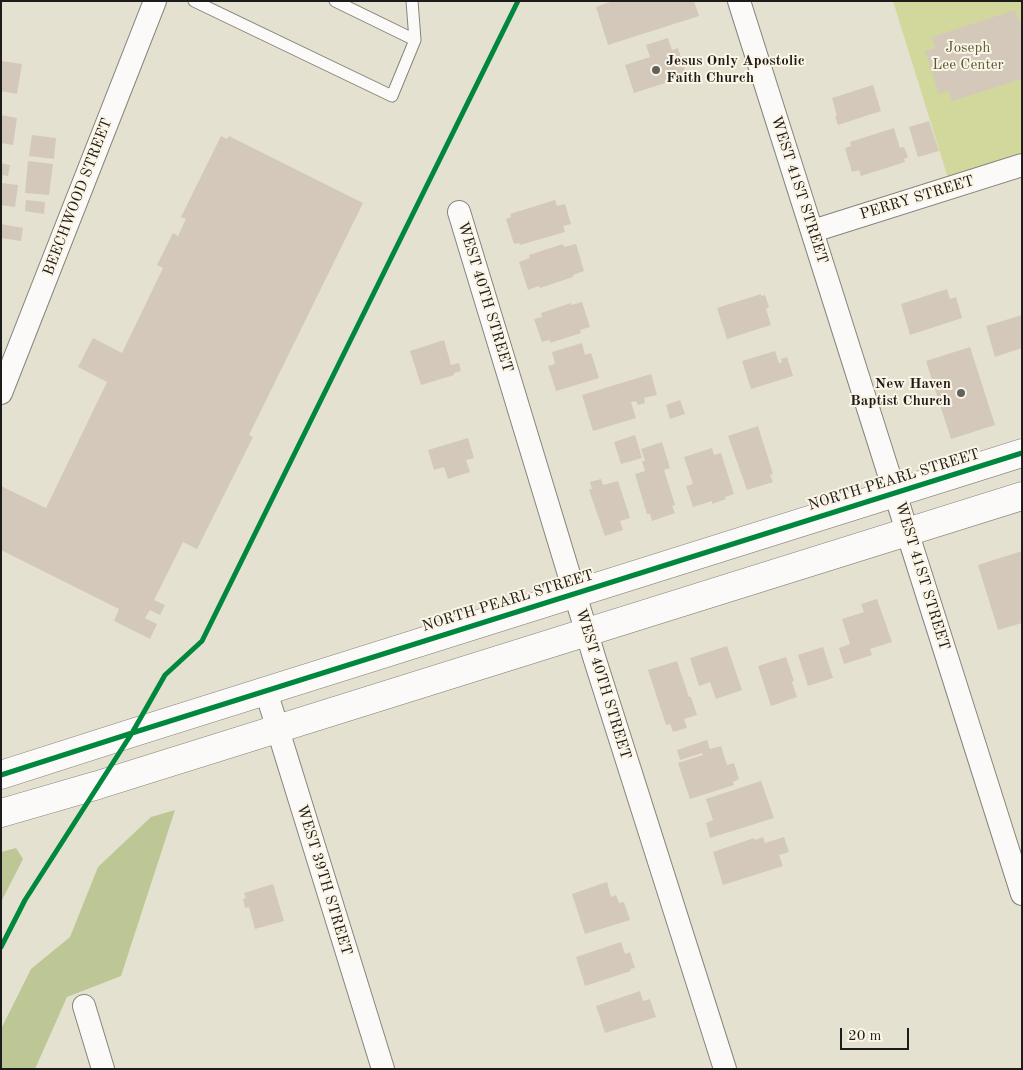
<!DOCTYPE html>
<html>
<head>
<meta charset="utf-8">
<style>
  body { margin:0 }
  #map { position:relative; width:1023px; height:1070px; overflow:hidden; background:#e5e1d0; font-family:"Old Standard TT",serif }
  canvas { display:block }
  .frame { position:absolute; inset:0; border:2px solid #1c1c1c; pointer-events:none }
  .scale { position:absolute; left:840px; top:1028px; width:69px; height:22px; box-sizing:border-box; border:2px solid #1c1c1c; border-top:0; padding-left:6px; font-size:15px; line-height:18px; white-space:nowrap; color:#1c1c1c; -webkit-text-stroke:4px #fcf5e5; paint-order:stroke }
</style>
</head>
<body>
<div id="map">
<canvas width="1023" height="1070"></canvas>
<div class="frame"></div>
<div class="scale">20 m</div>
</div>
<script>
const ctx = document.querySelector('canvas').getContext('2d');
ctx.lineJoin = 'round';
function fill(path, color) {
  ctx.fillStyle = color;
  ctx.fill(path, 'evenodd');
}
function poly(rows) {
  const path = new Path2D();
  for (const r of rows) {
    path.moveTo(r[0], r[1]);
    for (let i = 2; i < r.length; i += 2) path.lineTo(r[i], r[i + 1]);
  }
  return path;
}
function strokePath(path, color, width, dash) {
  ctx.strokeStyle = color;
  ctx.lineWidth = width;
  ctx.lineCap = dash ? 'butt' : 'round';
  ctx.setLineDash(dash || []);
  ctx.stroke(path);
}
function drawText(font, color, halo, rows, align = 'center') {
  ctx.font = font + ' "Old Standard TT",serif';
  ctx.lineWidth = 4;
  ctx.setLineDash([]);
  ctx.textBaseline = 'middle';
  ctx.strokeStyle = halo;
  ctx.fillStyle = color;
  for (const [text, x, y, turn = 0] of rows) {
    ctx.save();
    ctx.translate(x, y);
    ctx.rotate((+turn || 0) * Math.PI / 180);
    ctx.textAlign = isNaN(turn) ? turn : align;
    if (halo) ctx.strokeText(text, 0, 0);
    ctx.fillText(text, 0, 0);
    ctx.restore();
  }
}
const green = poly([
  [893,1,1022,1,1022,152,948,178]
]);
const forest = poly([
  [175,810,121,976,67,997,35,1069,1,1069,1,1029,31,969,70,937,98,867,151,817],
  [16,848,23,859,1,902,1,852]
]);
const building = poly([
  [613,1,694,1,699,16,608,45,596,7],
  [1015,10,1018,21,1022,20,1022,79,952,101,949,91,939,94,925,51,935,48,932,37],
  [668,38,672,50,678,48,687,76,634,93,625,65,650,57,646,45],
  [1,61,22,64,17,94,1,91],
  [873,85,881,111,838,125,835,116,837,116,832,98],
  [1,115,17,118,13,145,1,143],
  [929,121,939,151,918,157,909,127],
  [894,128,900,148,904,147,908,157,904,159,905,162,861,176,859,170,852,172,845,148,851,146,850,142],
  [32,135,56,138,54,159,29,156],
  [221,136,227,139,229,136,363,203,249,435,253,437,197,549,183,542,154,600,165,605,160,615,150,610,145,618,157,624,150,639,114,621,119,609,1,550,1,486,46,508,107,382,78,367,93,338,122,353,163,268,157,265,173,233,178,236,186,219,181,217],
  [28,161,53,164,49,195,25,193],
  [1,163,10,165,8,176,3,175,2,181],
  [1,183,18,185,15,207,1,205],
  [26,200,45,202,44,214,25,211],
  [555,200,557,206,565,204,571,224,563,226,565,232,520,245,519,243,514,244,506,219,511,217,510,214],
  [1,224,23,228,21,241,1,238],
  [563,244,564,247,576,244,584,271,573,275,573,277,540,288,539,286,528,290,519,262,530,258,529,255],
  [947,289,950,299,956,297,962,318,910,335,901,304],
  [761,294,761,296,765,295,769,307,766,309,771,325,727,339,717,308],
  [582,302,590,327,580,330,581,333,550,343,550,340,542,342,534,319,542,317,541,313,571,303,571,305],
  [1022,315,1022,348,995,357,986,326],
  [444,340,451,365,459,363,461,371,454,373,454,375,421,385,410,351],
  [582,343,585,355,591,353,599,378,556,391,548,366,555,364,552,352],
  [970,347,995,425,951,439,926,361],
  [775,351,779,363,782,363,781,359,787,357,793,376,751,389,742,361],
  [651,374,657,395,644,398,645,403,638,405,636,401,631,402,636,418,593,431,582,395],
  [680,400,685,414,670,419,666,405],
  [758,426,773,474,770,475,773,482,747,490,728,436],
  [635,435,642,458,621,464,614,442],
  [468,438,474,458,466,460,470,472,448,479,444,467,434,470,428,450],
  [662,442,670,468,664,470,675,505,672,506,675,513,652,521,650,514,647,514,635,474,645,471,642,461,645,461,641,449],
  [712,448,714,455,721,453,734,494,725,497,726,499,712,504,712,501,693,507,686,486,693,484,684,457],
  [601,479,603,485,618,481,630,518,620,521,623,530,605,536,589,490,592,489,590,482],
  [1022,551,1022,623,998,630,978,565],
  [877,599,892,642,870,649,872,655,844,664,839,648,850,644,842,619,864,612,861,604],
  [727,646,742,690,716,699,710,682,699,686,690,658],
  [823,647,833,678,808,686,798,655],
  [786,657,794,681,792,682,797,697,771,706,758,666],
  [677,661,689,697,691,697,697,715,684,719,687,728,673,732,670,724,666,725,648,670],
  [707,740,710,749,721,746,727,765,734,763,739,779,733,782,734,785,690,799,678,763,703,755,702,753,680,760,677,750],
  [761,781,774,818,710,838,706,823,713,820,706,799],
  [763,837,765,843,784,837,789,852,779,855,783,866,723,885,713,852,754,838,755,840],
  [607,882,611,897,616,895,619,903,624,902,630,920,585,934,572,894],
  [273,884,284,921,255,929,249,907,245,908,243,899,246,898,244,893],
  [621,942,625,954,630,952,635,968,630,969,631,971,585,986,576,957],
  [640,991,643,1001,650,999,656,1017,605,1033,596,1006]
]);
const lane = poly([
  [194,1,392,96,415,40,412,1],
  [335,1,415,40]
]);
const street = poly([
  [739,1,1022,894],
  [459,212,595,660,725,1069],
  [813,231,1022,165],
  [1,393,155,1],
  [266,691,383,1069],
  [84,1006,103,1069]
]);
const secondary = poly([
  [1,775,132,733,1022,453],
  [1,813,98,785,1022,496]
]);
const cycleway = poly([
  [1,775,132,733,1022,453],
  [1,947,25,900,132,733,165,675,202,641,518,1]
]);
const markers = [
  [656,70,5,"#62615b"],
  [961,393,5,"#62615b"]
];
const parkNames = [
  ["Joseph",968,48],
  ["Lee Center",968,65]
];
const poiNames = [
  ["Jesus Only Apostolic",666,61],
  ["Faith Church",666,78],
  ["New Haven",951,384,"right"],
  ["Baptist Church",951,401,"right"]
];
const streetNames = [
  ["WEST 41ST STREET",799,190,72],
  ["BEECHWOOD STREET",78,197,-69],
  ["PERRY STREET",917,198,-17],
  ["WEST 40TH STREET",485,297,73],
  ["NORTH PEARL STREET",894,480,-17],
  ["WEST 41ST STREET",922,576,73],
  ["NORTH PEARL STREET",508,601,-17],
  ["WEST 40TH STREET",603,684,73],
  ["WEST 39TH STREET",324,880,73]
];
fill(green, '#d2d89c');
fill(forest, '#bcc795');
fill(building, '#d3c8ba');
strokePath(lane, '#86857c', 13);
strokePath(street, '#86857c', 24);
strokePath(secondary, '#86857c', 29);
strokePath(lane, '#fbfaf8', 11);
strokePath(street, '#fbfaf8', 22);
strokePath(secondary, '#fbfaf8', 28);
strokePath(cycleway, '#00873e', 5);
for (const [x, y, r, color] of markers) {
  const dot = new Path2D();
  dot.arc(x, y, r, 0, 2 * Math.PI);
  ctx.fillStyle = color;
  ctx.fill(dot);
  strokePath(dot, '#fcf5e5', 2);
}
drawText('15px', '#565b3a', '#fcf5e5', parkNames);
drawText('bold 15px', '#1c1c1c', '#fcf5e5', poiNames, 'left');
drawText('15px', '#1c1c1c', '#fcf5e5', streetNames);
</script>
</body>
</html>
